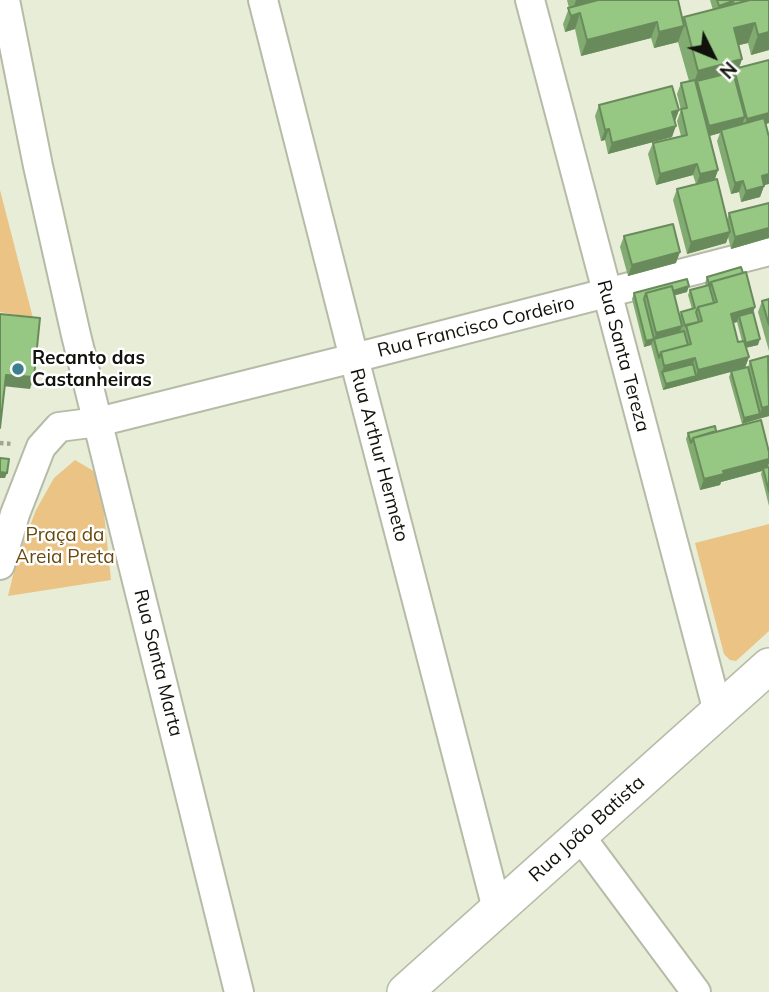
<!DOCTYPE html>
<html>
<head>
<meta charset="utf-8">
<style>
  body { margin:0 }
  #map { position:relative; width:769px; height:992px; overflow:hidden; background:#e8edd8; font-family:Mulish,sans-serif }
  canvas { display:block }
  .north { position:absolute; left:678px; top:21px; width:70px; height:70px; -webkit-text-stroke:5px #fff; paint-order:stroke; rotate:133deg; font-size:19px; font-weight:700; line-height:28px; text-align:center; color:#10120b }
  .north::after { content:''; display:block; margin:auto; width:24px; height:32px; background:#10120b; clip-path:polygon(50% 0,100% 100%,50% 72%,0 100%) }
</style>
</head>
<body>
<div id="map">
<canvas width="769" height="992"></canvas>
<div class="north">N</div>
</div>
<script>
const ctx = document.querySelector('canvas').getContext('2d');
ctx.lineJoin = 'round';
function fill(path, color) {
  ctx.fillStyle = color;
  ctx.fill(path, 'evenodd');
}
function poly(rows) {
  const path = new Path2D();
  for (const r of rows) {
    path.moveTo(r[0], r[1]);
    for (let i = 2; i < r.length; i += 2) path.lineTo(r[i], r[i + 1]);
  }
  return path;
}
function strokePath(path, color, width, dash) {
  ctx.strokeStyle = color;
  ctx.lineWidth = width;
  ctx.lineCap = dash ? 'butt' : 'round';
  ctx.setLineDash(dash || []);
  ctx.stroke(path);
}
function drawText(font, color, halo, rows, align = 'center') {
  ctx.font = font + ' Mulish,sans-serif';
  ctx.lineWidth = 5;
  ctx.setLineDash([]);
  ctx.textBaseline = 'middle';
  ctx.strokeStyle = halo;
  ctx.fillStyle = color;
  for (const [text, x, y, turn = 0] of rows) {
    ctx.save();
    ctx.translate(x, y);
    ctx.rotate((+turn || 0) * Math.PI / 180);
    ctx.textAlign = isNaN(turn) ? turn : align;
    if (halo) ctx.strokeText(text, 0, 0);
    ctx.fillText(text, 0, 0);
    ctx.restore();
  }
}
const green = poly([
  [0,190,33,318,0,312],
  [75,460,100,475,111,580,8,596,17,559,36,510,54,478],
  [769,524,769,631,736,661,730,660,724,654,695,543]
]);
const path = poly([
  [0,443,12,444]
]);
const minor = poly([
  [5,0,38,166,76,335,239,992],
  [263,0,354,358,497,909],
  [530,0,718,712],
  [0,565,15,514,41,447,59,427,98,422,354,358,769,251],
  [580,836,696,992]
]);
const tertiary = poly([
  [405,992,769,666]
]);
const wall = poly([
  [567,0,678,0,683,21,684,17,713,10,710,0,769,0,769,50,751,55,748,43,739,45,742,59,739,68,769,60,769,123,766,124,764,186,760,197,741,202,739,192,731,194,717,141,720,133,710,136,718,170,715,179,727,220,729,213,769,203,769,238,731,249,728,237,726,243,687,254,673,200,677,189,696,184,693,175,656,185,648,154,653,143,681,136,677,121,681,110,677,94,681,83,689,81,678,42,654,48,651,38,581,56,575,29,565,32,563,24,569,8],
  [599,105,679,110,675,121,672,137,608,154,605,140,601,141,595,116],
  [624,236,676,263,628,276,620,247],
  [707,277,755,307,753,312,758,345,746,348,749,357,745,367,748,367,750,361,768,356,769,354,769,416,742,424,729,377,731,372,663,390,651,345,644,347,632,299,634,293,687,292,674,295,680,316,681,312,692,309,688,295,690,290,706,286,705,283],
  [737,322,742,341,738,342,733,323],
  [769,299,769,351,758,312,762,301],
  [716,431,769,452,769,463,768,467,769,467,769,506,761,474,762,471,721,482,720,485,700,490,686,439,688,433]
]);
const shadedWall = poly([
  [576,0,612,0,571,15],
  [733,1,729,12,715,17,719,6],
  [580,13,575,29,565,32,571,16],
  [657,22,651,38,581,56,587,40],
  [755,23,748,43,727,48,734,28],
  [684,26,678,42,654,48,659,32],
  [769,32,769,50,751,55,758,35],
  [742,59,736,76,734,69,731,80,697,81,694,90,691,91,698,71],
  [679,110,675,121,672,112],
  [769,113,769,123,743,130,747,119],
  [745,117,741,128,721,130,720,133,705,137,709,126],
  [676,126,672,137,608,154,612,143],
  [609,129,605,140,601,141,605,130],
  [697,164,693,175,656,185,660,174],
  [718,170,714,181,696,186,700,174],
  [769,174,769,184,758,187,762,176],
  [743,181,739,192,731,194,735,183],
  [764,186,760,197,741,202,746,191],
  [769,228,769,238,731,249,735,237],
  [730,232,726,243,687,254,691,242],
  [680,252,676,263,628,276,632,265],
  [689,286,687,292,648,303,647,298],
  [755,307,751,318,739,316,737,322,727,325,731,314],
  [682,326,678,337,654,340,656,333],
  [654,339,651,345,644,347,646,341],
  [760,339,758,345,744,348,746,343],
  [749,357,745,368,663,390,666,384,696,376,698,370],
  [695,358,691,369,662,372,664,366],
  [6,375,34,377,30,389,2,386],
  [769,406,769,416,758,419,762,408],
  [760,414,758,419,742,424,744,418],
  [769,459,769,463,767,470,763,468,762,471,721,482,720,485,700,490,704,479,723,471],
  [0,472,7,473,5,478,0,478]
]);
const building = poly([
  [598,0,678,0,684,26,659,32,657,22,587,40,580,13,571,16,568,8,598,0],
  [717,0,750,0,734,4,733,1,719,6,717,0],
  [750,0,769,0,769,32,758,35,755,23,734,28,742,59,698,71,684,17,750,0],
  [769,60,769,113,747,119,734,69,769,60],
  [733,72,745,117,709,126,697,81,733,72],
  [695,80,718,170,700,174,697,164,660,174,653,143,687,135,681,109,687,108,681,83,695,80],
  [672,86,679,110,672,112,676,126,612,143,609,129,605,130,599,105,672,86],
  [764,118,769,137,769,174,762,176,764,186,746,191,743,181,735,183,721,130,764,118],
  [717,179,730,232,691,242,677,189,717,179],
  [769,203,769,228,735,237,729,213,769,203],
  [673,224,680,252,632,265,624,236,673,224],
  [741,267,743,273,711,282,710,287,707,277,741,267],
  [746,272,755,307,731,314,738,342,744,341,749,357,698,370,695,358,664,366,661,352,691,344,686,325,702,321,698,307,717,302,711,282,746,272],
  [687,279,689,286,673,291,672,286,646,293,644,299,654,339,684,331,688,345,661,352,659,358,654,339,646,341,634,293,687,279],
  [709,285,714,303,698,307,696,312,699,322,685,326,681,312,695,308,690,290,709,285],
  [672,286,682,326,656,333,646,293,672,286],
  [769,299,769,325,762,301,769,299],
  [753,312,760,339,746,343,739,316,753,312],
  [0,314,40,318,34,377,6,375,0,428,0,314],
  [768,356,769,406,762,408,750,361,768,356],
  [693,364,696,376,666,384,662,372,693,364],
  [748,367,760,414,744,418,731,371,748,367],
  [761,420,769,452,769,459,723,471,724,474,704,479,693,438,761,420],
  [715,426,716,431,693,438,691,443,688,433,715,426],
  [0,458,9,459,7,473,0,472,0,458],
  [769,467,769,492,763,468,769,467]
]);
const markers = [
  [18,369,7,"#3c7f8f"]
];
const streetNames = [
  ["Rua Francisco Cordeiro",476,327,-14],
  ["Rua Santa Tereza",623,356,75],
  ["Rua Arthur Hermeto",379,455,75],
  ["Rua Santa Marta",158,663,76],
  ["Rua João Batista",587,829,-42]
];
const poiNames = [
  ["Recanto das",32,358],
  ["Castanheiras",32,380]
];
const parkNames = [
  ["Praça da",65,535],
  ["Areia Preta",65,557]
];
fill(green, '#eac385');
strokePath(minor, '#b6bba7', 32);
strokePath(tertiary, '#b6bba7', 38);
strokePath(path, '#a0a494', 4.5, [3.5, 3.5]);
strokePath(minor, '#fff', 28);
strokePath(tertiary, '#fff', 35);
fill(wall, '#81ab71');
fill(shadedWall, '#698b5c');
fill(building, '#96c783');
strokePath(building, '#698b5c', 2);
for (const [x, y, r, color] of markers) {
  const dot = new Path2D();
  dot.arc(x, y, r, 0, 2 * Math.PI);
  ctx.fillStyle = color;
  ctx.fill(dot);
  strokePath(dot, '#fff', 2.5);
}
drawText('19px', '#10120b', '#fff', streetNames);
drawText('bold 19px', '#10120b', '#fff', poiNames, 'left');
drawText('19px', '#684a0e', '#fff', parkNames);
</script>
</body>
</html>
